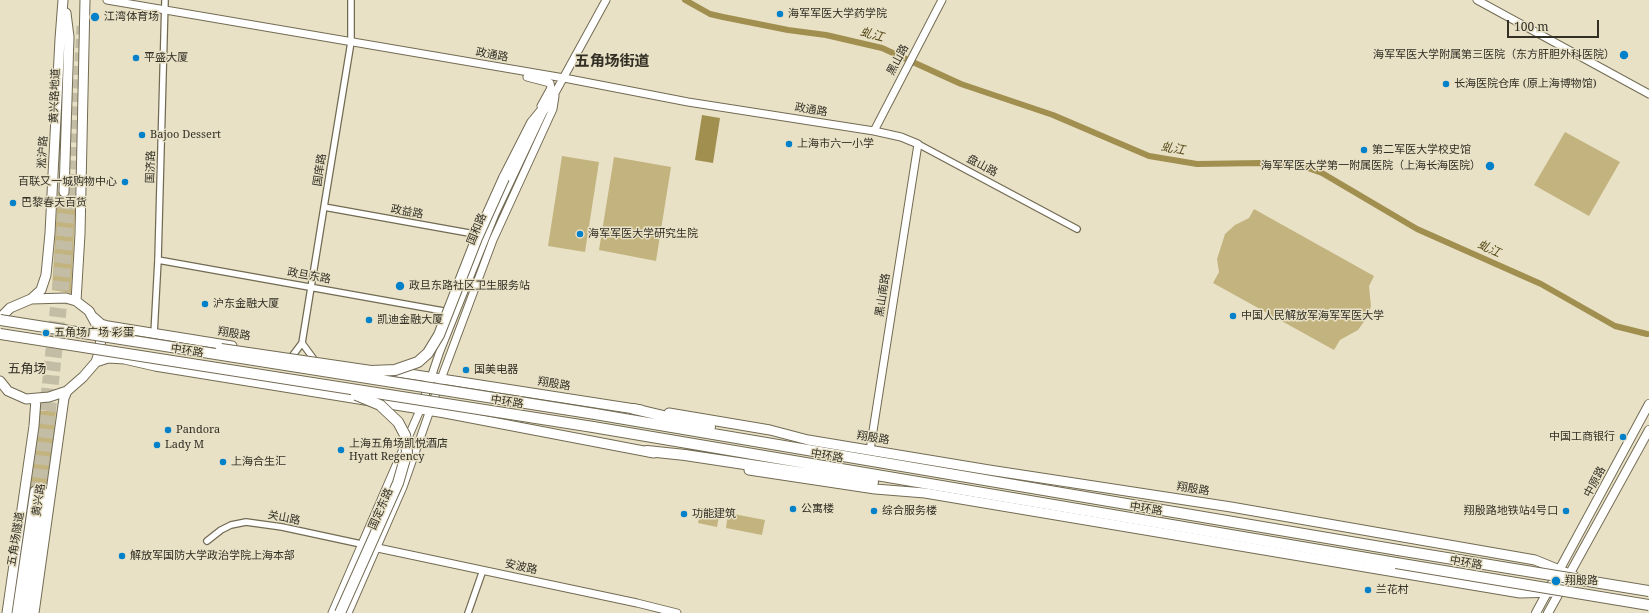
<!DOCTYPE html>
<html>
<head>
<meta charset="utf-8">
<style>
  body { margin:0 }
  #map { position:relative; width:1649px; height:613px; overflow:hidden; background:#e8e1c6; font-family:"Noto Serif",serif }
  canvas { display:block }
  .scale { position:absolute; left:1507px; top:20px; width:92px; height:18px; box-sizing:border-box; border:2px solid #322f25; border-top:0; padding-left:5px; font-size:12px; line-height:14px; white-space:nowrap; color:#322f25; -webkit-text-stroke:3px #e8e1c6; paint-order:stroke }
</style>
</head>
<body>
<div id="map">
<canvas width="1649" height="613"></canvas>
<div class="scale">100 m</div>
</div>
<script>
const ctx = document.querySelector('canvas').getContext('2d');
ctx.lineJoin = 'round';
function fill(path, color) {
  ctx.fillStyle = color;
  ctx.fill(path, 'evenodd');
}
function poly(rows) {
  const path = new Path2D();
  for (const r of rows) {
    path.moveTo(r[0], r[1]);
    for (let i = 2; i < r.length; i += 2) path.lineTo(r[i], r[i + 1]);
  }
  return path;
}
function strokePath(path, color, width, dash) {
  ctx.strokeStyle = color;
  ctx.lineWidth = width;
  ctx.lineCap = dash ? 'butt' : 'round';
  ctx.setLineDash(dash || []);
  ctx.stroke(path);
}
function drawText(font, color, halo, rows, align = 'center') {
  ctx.font = font + ' "Noto Serif","Noto Sans SC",serif';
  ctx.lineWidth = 3;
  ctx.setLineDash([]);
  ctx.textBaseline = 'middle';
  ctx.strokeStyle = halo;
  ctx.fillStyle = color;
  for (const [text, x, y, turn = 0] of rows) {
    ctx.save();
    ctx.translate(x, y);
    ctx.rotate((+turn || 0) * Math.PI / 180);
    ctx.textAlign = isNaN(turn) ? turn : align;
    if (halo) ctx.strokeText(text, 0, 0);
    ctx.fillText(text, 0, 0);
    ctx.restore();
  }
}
const green = poly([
  [1565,132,1620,162,1589,216,1534,185],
  [562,156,599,162,585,252,548,246],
  [614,157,671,167,656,261,599,250],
  [58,192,76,194,71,293,52,290],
  [1254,209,1374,276,1369,286,1371,306,1368,316,1358,330,1340,340,1334,350,1213,283,1219,272,1217,259,1225,234,1235,225,1249,218],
  [40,411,56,411,48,491,29,488],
  [701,508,720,511,717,527,698,523],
  [728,513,765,520,762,535,726,528]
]);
const water = poly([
  [702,115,720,118,713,163,695,160]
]);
const canal = poly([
  [685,0,710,14,723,17,788,30,826,35,882,48,961,84,1053,115,1149,156,1197,164,1262,163,1287,164,1308,168,1322,173,1417,229,1541,284,1615,326,1647,334]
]);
const primaryTunnel = poly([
  [35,491,58,275,64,192],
  [43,492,66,272,81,26]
]);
const minor = poly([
  [918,144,1077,229],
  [324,207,480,235],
  [158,260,449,312],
  [154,334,158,260,165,0],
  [302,343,313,358],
  [293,355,302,343,324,207,351,42,351,0],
  [207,541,221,530,231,525,246,522,282,527,361,544],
  [468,613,483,570]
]);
const tertiary = poly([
  [107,0,564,78,688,102,874,131,901,137,918,144,870,450],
  [1477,0,1649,94],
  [527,77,550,83,551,88,541,106],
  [874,131,942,0],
  [373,547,637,603,677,613],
  [332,613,420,410,440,351,495,214,546,106,555,93,606,0],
  [348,613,403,487,441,379,493,240,553,109,555,96]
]);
const secondary = poly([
  [1536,613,1649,404],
  [1548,613,1649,430]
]);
const primary = poly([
  [64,192,69,37,66,13],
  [31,299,41,290,46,275,50,233,60,39,63,0],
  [76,301,80,234,85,0],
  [93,317,101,324,108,326,232,346],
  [0,318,10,308,31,299,66,298,76,301,89,311,101,333,100,350,96,362,83,377,67,391,49,397,26,399,8,391,0,381],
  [120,358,155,366,445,413,654,453],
  [96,362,108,358,125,359],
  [390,371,641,410],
  [669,413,770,430,808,440,989,470,1231,507,1535,560,1574,576],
  [749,470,875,489,925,493,1520,593,1558,592],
  [7,613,34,426,36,399],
  [17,613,35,491],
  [25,613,43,492],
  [34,613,64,398,67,391]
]);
const trunk = poly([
  [504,178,532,123,546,106],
  [634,409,710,427],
  [595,414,1398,550],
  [593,427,1396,563],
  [647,451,685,455,850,480,873,482]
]);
const trunkBridge = poly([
  [0,320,595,414],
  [0,334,593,427],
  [221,349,371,371,395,370,418,362,428,353,439,335,477,238,504,178],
  [1398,550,1649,591],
  [1396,563,1649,605],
  [340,613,398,483,407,452,405,435,398,422,380,405,356,395]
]);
const markers = [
  [780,14,4,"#0081c9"],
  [95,17,5,"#0081c9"],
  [1624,55,5,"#0081c9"],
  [136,58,4,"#0081c9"],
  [1446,84,4,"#0081c9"],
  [142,135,4,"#0081c9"],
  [789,144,4,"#0081c9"],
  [1364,150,4,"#0081c9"],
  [1490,166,5,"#0081c9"],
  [125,182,4,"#0081c9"],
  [13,203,4,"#0081c9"],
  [580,234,4,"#0081c9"],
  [400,286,5,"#0081c9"],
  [205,304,4,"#0081c9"],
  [1233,316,4,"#0081c9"],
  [369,320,4,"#0081c9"],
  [46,333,4,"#0081c9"],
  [466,370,4,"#0081c9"],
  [168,430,4,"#0081c9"],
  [1623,437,4,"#0081c9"],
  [157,445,4,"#0081c9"],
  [341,450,4,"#0081c9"],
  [223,462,4,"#0081c9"],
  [793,509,4,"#0081c9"],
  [874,511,4,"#0081c9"],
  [1566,511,4,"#0081c9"],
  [684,514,4,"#0081c9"],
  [122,556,4,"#0081c9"],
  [1556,581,5,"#0081c9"],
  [1368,590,4,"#0081c9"]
];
const poiNames = [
  ["海军军医大学药学院",788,14],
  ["江湾体育场",104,17],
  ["海军军医大学附属第三医院（东方肝胆外科医院）",1615,55,"right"],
  ["平盛大厦",144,58],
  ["长海医院仓库 (原上海博物馆)",1454,84],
  ["Bajoo Dessert",150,135],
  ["上海市六一小学",797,144],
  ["第二军医大学校史馆",1372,150],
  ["海军军医大学第一附属医院（上海长海医院）",1481,166,"right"],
  ["百联又一城购物中心",117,182,"right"],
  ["巴黎春天百货",21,203],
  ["海军军医大学研究生院",588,234],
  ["政旦东路社区卫生服务站",409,286],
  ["沪东金融大厦",213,304],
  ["中国人民解放军海军军医大学",1241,316],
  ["凯迪金融大厦",377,320],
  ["五角场广场 彩蛋",54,333],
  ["国美电器",474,370],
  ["Pandora",176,430],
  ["中国工商银行",1615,437,"right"],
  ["上海五角场凯悦酒店",349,444],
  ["Hyatt Regency",349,457],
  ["Lady M",165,445],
  ["上海合生汇",231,462],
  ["公寓楼",801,509],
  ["综合服务楼",882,511],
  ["翔殷路地铁站4号口",1558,511,"right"],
  ["功能建筑",692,514],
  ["解放军国防大学政治学院上海本部",130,556],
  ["翔殷路",1565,581],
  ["兰花村",1376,590]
];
const streetNames = [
  ["政通路",492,55,10],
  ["黑山路",898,60,-62],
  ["黄兴路地道",55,96,-88],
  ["政通路",811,110,9],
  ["淞沪路",43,152,-87],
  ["盘山路",982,166,28],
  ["国济路",151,167,-88],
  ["国庠路",320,170,-82],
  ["政益路",407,212,10],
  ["国和路",477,229,-67],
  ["政旦东路",309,276,10],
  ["黑山南路",883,295,-81],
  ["翔殷路",234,334,9],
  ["中环路",187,351,9],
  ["翔殷路",554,384,9],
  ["中环路",507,402,9],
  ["翔殷路",873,438,9],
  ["中环路",827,456,10],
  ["中原路",1595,482,-62],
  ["翔殷路",1193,489,9],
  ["黄兴路",39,500,-82],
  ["国定东路",381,509,-66],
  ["中环路",1146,509,9],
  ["关山路",284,518,11],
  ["五角场隧道",16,539,-81],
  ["中环路",1466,563,10],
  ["安波路",521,567,12]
];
const waterNames = [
  ["虬江",872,35,15],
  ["虬江",1173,149,10],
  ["虬江",1489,249,24]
];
const quarterNames = [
  ["五角场",27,369]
];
const districtNames = [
  ["五角场街道",612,62]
];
fill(green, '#c3b47f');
fill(water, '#a18f4f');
strokePath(canal, '#a18f4f', 6);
strokePath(primaryTunnel, '#c4bda6', 9, [9, 4.5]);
strokePath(minor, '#726b53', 8);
strokePath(tertiary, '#726b53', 9);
strokePath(secondary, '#726b53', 10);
strokePath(primary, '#726b53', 11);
strokePath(trunk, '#726b53', 12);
strokePath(minor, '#fff', 5.5);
strokePath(tertiary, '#fff', 7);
strokePath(secondary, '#fff', 8);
strokePath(primary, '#fff', 9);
strokePath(trunk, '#fff', 10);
strokePath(trunkBridge, '#726b53', 12, []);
strokePath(trunkBridge, '#fff', 10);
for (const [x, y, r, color] of markers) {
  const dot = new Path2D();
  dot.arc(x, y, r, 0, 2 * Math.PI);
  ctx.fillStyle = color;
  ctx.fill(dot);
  strokePath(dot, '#e8e1c6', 1.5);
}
drawText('11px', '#322f25', '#e8e1c6', poiNames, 'left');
drawText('11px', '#322f25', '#e8e1c6', streetNames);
drawText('italic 12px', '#574a18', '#e8e1c6', waterNames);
drawText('13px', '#322f25', '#e8e1c6', quarterNames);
drawText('bold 15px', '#322f25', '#e8e1c6', districtNames);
</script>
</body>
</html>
